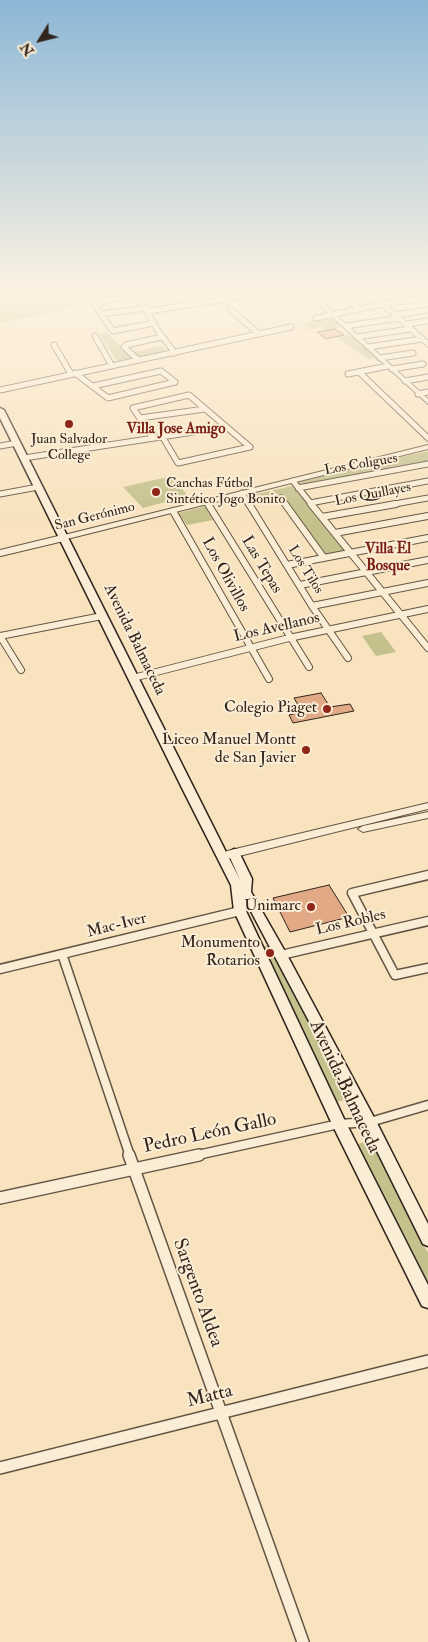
<!DOCTYPE html>
<html>
<head>
<meta charset="utf-8">
<style>
  body { margin:0 }
  #map { position:relative; width:428px; height:1642px; overflow:hidden; background:#f8e3be; font-family:"IM FELL Double Pica",serif }
  canvas { display:block }
  .north { position:absolute; left:15px; top:15px; width:50px; height:50px; -webkit-text-stroke:4px #faedd5; paint-order:stroke; rotate:234deg; font-size:14px; font-weight:700; line-height:20px; text-align:center; color:#31241c }
  .north::after { content:''; display:block; margin:auto; width:18px; height:22px; background:#31241c; clip-path:polygon(50% 0,100% 100%,50% 72%,0 100%) }
</style>
</head>
<body>
<div id="map">
<canvas width="428" height="1642"></canvas>
<div class="north">N</div>
</div>
<script>
const ctx = document.querySelector('canvas').getContext('2d');
ctx.lineJoin = 'round';
function fill(path, color) {
  ctx.fillStyle = color;
  ctx.fill(path, 'evenodd');
}
function poly(rows) {
  const path = new Path2D();
  for (const r of rows) {
    path.moveTo(r[0], r[1]);
    for (let i = 2; i < r.length; i += 2) path.lineTo(r[i], r[i + 1]);
  }
  return path;
}
function strokePath(path, color, width, dash) {
  ctx.strokeStyle = color;
  ctx.lineWidth = width;
  ctx.lineCap = dash ? 'butt' : 'round';
  ctx.setLineDash(dash || []);
  ctx.stroke(path);
}
function drawText(font, color, halo, rows, align = 'center') {
  ctx.font = font + ' "IM FELL Double Pica",serif';
  ctx.lineWidth = 4;
  ctx.setLineDash([]);
  ctx.textBaseline = 'middle';
  ctx.strokeStyle = halo;
  ctx.fillStyle = color;
  for (const [text, x, y, turn = 0] of rows) {
    ctx.save();
    ctx.translate(x, y);
    ctx.rotate((+turn || 0) * Math.PI / 180);
    ctx.textAlign = isNaN(turn) ? turn : align;
    if (halo) ctx.strokeText(text, 0, 0);
    ctx.fillText(text, 0, 0);
    ctx.restore();
  }
}
const green = poly([
  [34,291,126,291,78,304,78,306,0,323,0,297],
  [392,291,411,291,420,299,389,302,379,292],
  [331,317,343,327,326,330,321,327,309,330,301,324],
  [107,333,128,353,162,346,166,351,117,361,99,334],
  [351,334,381,363,373,358,369,359,337,338],
  [428,451,428,466,302,488,296,481],
  [172,476,188,496,143,508,123,487],
  [292,486,351,555,327,558,283,496,250,500,248,496],
  [206,506,213,520,187,525,178,513],
  [381,632,396,652,376,656,362,636],
  [272,944,352,1099,334,1102,260,947],
  [370,1140,428,1253,428,1288,355,1145]
]);
const building = poly([
  [335,329,344,335,326,339,317,332,335,329],
  [321,693,330,707,350,704,354,711,293,723,289,715,302,712,294,698,321,693],
  [329,885,349,917,290,932,273,898,329,885]
]);
const minorFar3 = poly([
  [135,291,158,331,175,353],
  [183,291,197,303],
  [215,291,224,298],
  [368,291,428,344],
  [339,292,359,309],
  [137,293,94,304,113,331,154,323],
  [229,308,259,334],
  [149,311,276,291],
  [101,314,147,308],
  [395,315,428,310],
  [316,318,383,304,428,298],
  [406,324,428,321],
  [346,326,399,318],
  [95,336,112,366],
  [357,337,410,329],
  [54,345,71,374],
  [368,347,422,339],
  [380,358,413,353],
  [138,360,124,347,126,345,162,337],
  [392,369,423,364],
  [359,372,428,438],
  [75,373,108,398,175,382],
  [348,374,388,366],
  [405,381,428,377],
  [93,386,161,371,175,382],
  [0,390,291,327],
  [418,394,428,392],
  [140,418,205,409],
  [162,436,178,463,250,447],
  [153,438,133,408,189,395,250,447],
  [0,446,17,443],
  [24,458,226,427],
  [293,481,312,505],
  [298,488,428,464],
  [242,493,249,505],
  [0,494,38,487],
  [281,498,286,505],
  [207,502,209,505],
  [310,503,428,481],
  [389,505,428,498]
]);
const minorFar2 = poly([
  [208,504,309,667],
  [249,504,312,606,348,658],
  [285,504,324,558],
  [311,504,428,648],
  [173,511,269,679],
  [322,517,396,504],
  [335,533,428,516],
  [0,553,63,538],
  [287,565,428,538],
  [300,585,428,560],
  [312,606,428,583],
  [0,636,102,616],
  [0,636,21,670],
  [133,678,289,638,428,609]
]);
const minorFar1 = poly([
  [428,875,352,893,395,975,428,968],
  [62,954,130,1156],
  [281,955,428,921],
  [0,969,240,911],
  [193,1156,339,1124,370,1122,428,1105]
]);
const minor = poly([
  [129,1155,303,1642],
  [0,1198,199,1155],
  [0,1468,428,1361]
]);
const tertiary = poly([
  [304,291,310,291,428,399,428,404,304,291],
  [428,445,428,449,63,540,59,538,60,536,428,445],
  [428,803,428,809,227,859,222,855,227,851,428,803],
  [428,812,428,818,363,832,358,829,363,826,428,812]
]);
const secondary = poly([
  [0,408,4,410,240,880,228,853,234,849,238,850,252,879,251,892,287,955,378,1125,428,1224,428,1246,423,1244,368,1133,245,900,246,911,345,1121,428,1285,428,1308,422,1306,332,1124,234,911,231,885,182,788,0,418,0,408]
]);
const markers = [
  [69,424,5,"#8f2418"],
  [156,492,5,"#8f2418"],
  [327,709,5,"#8f2418"],
  [306,750,5,"#8f2418"],
  [311,907,5,"#8f2418"],
  [270,953,5,"#8f2418"]
];
const farPoinames = [
  ["Juan Salvador",69,440],
  ["College",69,456],
  ["Canchas Fútbol",166,484,"left"],
  ["Sintético Jogo Bonito",166,500,"left"]
];
const farStreetnames = [
  ["Los Coligues",361,465,-10],
  ["Los Quillayes",373,495,-11],
  ["San Gerónimo",95,517,-14],
  ["Los Tilos",305,570,58]
];
const farNeighbourhoodnames = [
  ["Villa Jose Amigo",176,430],
  ["Villa El",388,550],
  ["Bosque",388,567]
];
const streetNames = [
  ["Las Tepas",261,565,59],
  ["Los Olivillos",225,575,61],
  ["Los Avellanos",277,628,-13],
  ["Avenida Balmaceda",134,640,64],
  ["Los Robles",351,923,-13],
  ["Mac-Iver",117,926,-14]
];
const poiNames = [
  ["Colegio Piaget",317,709],
  ["Liceo Manuel Montt",296,741],
  ["de San Javier",296,759],
  ["Unimarc",301,907],
  ["Monumento",260,944],
  ["Rotarios",260,962]
];
const nearStreetnames = [
  ["Avenida Balmaceda",344,1087,65],
  ["Pedro León Gallo",210,1134,-12],
  ["Sargento Aldea",197,1293,70],
  ["Matta",210,1397,-14]
];
fill(green, '#c4c18c');
fill(building, '#e2a986');
strokePath(building, '#31241c', 1);
strokePath(minorFar3, '#635444', 7);
strokePath(minorFar2, '#635444', 8);
strokePath(minorFar1, '#635444', 11);
strokePath(minor, '#635444', 14);
strokePath(tertiary, '#635444', 2);
strokePath(secondary, '#31241c', 3);
strokePath(minorFar3, '#faedd5', 5);
strokePath(minorFar2, '#faedd5', 6);
strokePath(minorFar1, '#faedd5', 8);
strokePath(minor, '#faedd5', 11);
fill(tertiary, '#faedd5');
fill(secondary, '#faedd5');
const sky = ctx.createLinearGradient(0, 0, 0, 521);
sky.addColorStop(0, '#8cb7d6');
sky.addColorStop(0.56, '#fcf2e2');
sky.addColorStop(1, '#fcf2e200');
ctx.fillStyle = sky;
ctx.fillRect(0, 0, 428, 521);
for (const [x, y, r, color] of markers) {
  const dot = new Path2D();
  dot.arc(x, y, r, 0, 2 * Math.PI);
  ctx.fillStyle = color;
  ctx.fill(dot);
  strokePath(dot, '#faedd5', 2);
}
drawText('14px', '#31241c', '#faedd5', farPoinames);
drawText('14px', '#31241c', '#faedd5', farStreetnames);
drawText('bold 15px', '#7a1f14', '#faedd5', farNeighbourhoodnames);
drawText('16px', '#31241c', '#faedd5', streetNames);
drawText('16px', '#31241c', '#faedd5', poiNames, 'right');
drawText('19px', '#31241c', '#faedd5', nearStreetnames);
</script>
</body>
</html>
